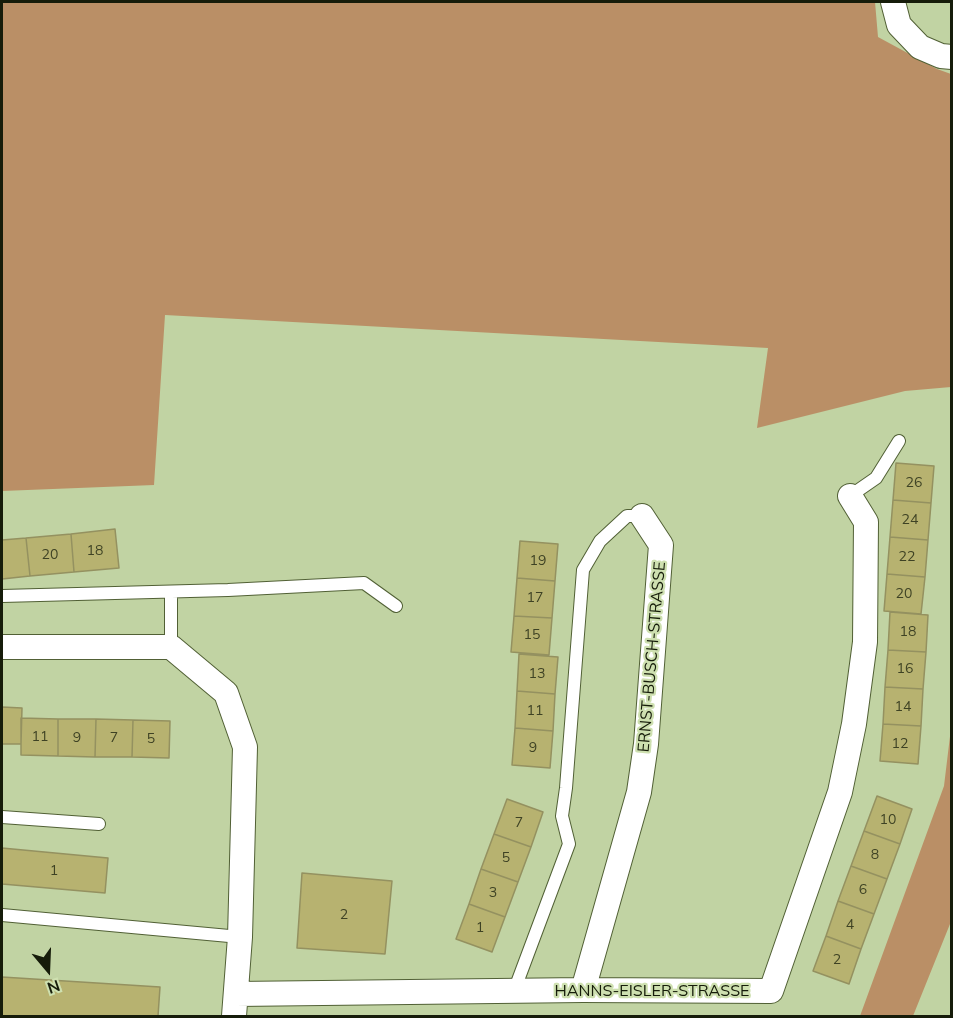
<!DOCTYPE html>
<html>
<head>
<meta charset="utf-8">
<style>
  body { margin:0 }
  #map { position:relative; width:953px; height:1018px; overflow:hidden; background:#c1d3a3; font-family:Mulish,sans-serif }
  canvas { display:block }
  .frame { position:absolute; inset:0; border:3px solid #161c0a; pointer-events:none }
  .north { position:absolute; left:18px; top:940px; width:60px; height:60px; -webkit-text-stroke:4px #cee0b0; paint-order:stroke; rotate:161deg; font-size:16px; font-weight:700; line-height:24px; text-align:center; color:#161c0a }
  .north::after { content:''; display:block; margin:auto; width:21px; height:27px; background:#161c0a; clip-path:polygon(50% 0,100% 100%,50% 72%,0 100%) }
</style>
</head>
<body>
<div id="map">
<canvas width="953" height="1018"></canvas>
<div class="frame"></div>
<div class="north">N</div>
</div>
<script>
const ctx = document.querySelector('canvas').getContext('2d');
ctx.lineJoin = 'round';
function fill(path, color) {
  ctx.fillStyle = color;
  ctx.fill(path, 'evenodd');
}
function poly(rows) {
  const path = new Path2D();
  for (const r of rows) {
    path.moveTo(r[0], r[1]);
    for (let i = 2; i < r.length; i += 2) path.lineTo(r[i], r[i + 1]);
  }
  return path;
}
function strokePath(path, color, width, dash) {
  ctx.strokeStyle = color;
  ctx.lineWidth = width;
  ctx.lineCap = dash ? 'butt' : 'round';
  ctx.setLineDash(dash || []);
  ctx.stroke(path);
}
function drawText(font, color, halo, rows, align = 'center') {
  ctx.font = font + ' Mulish,sans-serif';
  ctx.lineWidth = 4.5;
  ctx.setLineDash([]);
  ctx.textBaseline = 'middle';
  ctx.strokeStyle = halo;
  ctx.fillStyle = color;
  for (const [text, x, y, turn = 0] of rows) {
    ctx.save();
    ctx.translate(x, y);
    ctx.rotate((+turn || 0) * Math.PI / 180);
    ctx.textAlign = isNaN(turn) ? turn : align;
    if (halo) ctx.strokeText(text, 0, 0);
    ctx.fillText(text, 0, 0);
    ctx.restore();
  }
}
const green = poly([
  [2,2,875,2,878,37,937,69,951,74,951,387,905,391,757,428,768,348,165,315,154,485,2,491],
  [951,728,951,923,950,924,913,1016,860,1016,944,786]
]);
const building = poly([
  [896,463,934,466,931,503,893,500,896,463],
  [893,500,931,503,928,540,890,537,893,500],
  [115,529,119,568,74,572,71,534,115,529],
  [71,534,74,572,30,576,26,538,71,534],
  [890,537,928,540,925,577,887,574,890,537],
  [26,538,30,576,2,579,2,540,26,538],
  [520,541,558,544,555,581,517,578,520,541],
  [887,574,925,577,921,614,884,611,887,574],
  [517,578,555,581,552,618,514,616,517,578],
  [890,612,928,615,926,652,888,650,890,612],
  [514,616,552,618,549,655,511,652,514,616],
  [888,650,926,652,923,689,885,687,888,650],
  [519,654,558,657,555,694,517,691,519,654],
  [885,687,923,689,921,726,883,724,885,687],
  [517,691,555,694,553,731,515,728,517,691],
  [2,707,22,708,21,744,2,744,2,707],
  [21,718,58,719,58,756,21,755,21,718],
  [58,719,96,719,95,757,58,756,58,719],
  [96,719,133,720,132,757,95,757,96,719],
  [133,720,170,721,169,758,132,757,133,720],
  [883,724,921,726,918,764,880,761,883,724],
  [515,728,553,731,550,768,512,765,515,728],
  [877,796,912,809,900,844,864,831,877,796],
  [507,799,543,812,531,847,494,834,507,799],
  [864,831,900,844,887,879,851,866,864,831],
  [494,834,531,847,518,882,481,869,494,834],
  [2,848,108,858,105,893,2,884,2,848],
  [851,866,887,879,874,914,838,901,851,866],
  [481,869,518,882,505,917,469,904,481,869],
  [302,873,392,881,385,954,297,948,302,873],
  [838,901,874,914,861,949,826,936,838,901],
  [469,904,505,917,492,952,456,939,469,904],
  [826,936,861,949,849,984,813,971,826,936],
  [2,977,160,987,158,1016,2,1016,2,977]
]);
const lane = poly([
  [850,496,876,478,899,441],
  [2,596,228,590,364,583,396,606],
  [171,647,171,592],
  [2,817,99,824],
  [2,915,240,937],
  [514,991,569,844,562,816,566,788,583,570,600,541,627,516,642,516]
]);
const street = poly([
  [893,2,899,25,920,47,941,56,952,57],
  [2,647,171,647,226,693,245,747,240,937,234,1016],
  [583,990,639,792,646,744,661,545,642,516],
  [236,994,583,990,771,991,840,792,854,724,865,642,866,522,850,496]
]);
const numberNames = [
  ["26",914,483],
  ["24",910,520],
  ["18",95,551],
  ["20",50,555],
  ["22",907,557],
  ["19",538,561],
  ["20",904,594],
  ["17",535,598],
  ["18",908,632],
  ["15",532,635],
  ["16",905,669],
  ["13",537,674],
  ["14",903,707],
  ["11",535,711],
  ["11",40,737],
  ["9",77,738],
  ["7",114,738],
  ["5",151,739],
  ["12",900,744],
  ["9",533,748],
  ["10",888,820],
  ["7",519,823],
  ["8",875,855],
  ["5",506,858],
  ["1",54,871],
  ["6",863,890],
  ["3",493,893],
  ["2",344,915],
  ["4",850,925],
  ["1",480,928],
  ["2",837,960]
];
const streetNames = [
  ["ERNST-BUSCH-STRASSE",652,657,-85],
  ["HANNS-EISLER-STRASSE",652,991]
];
fill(green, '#ba8f66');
fill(building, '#b7b270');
strokePath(building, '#949160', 1.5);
strokePath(lane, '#516035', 14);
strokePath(street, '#516035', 26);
strokePath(lane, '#fff', 12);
strokePath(street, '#fff', 24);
drawText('14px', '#3e4224', null, numberNames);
drawText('16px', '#161c0a', '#cee0b0', streetNames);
</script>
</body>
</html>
